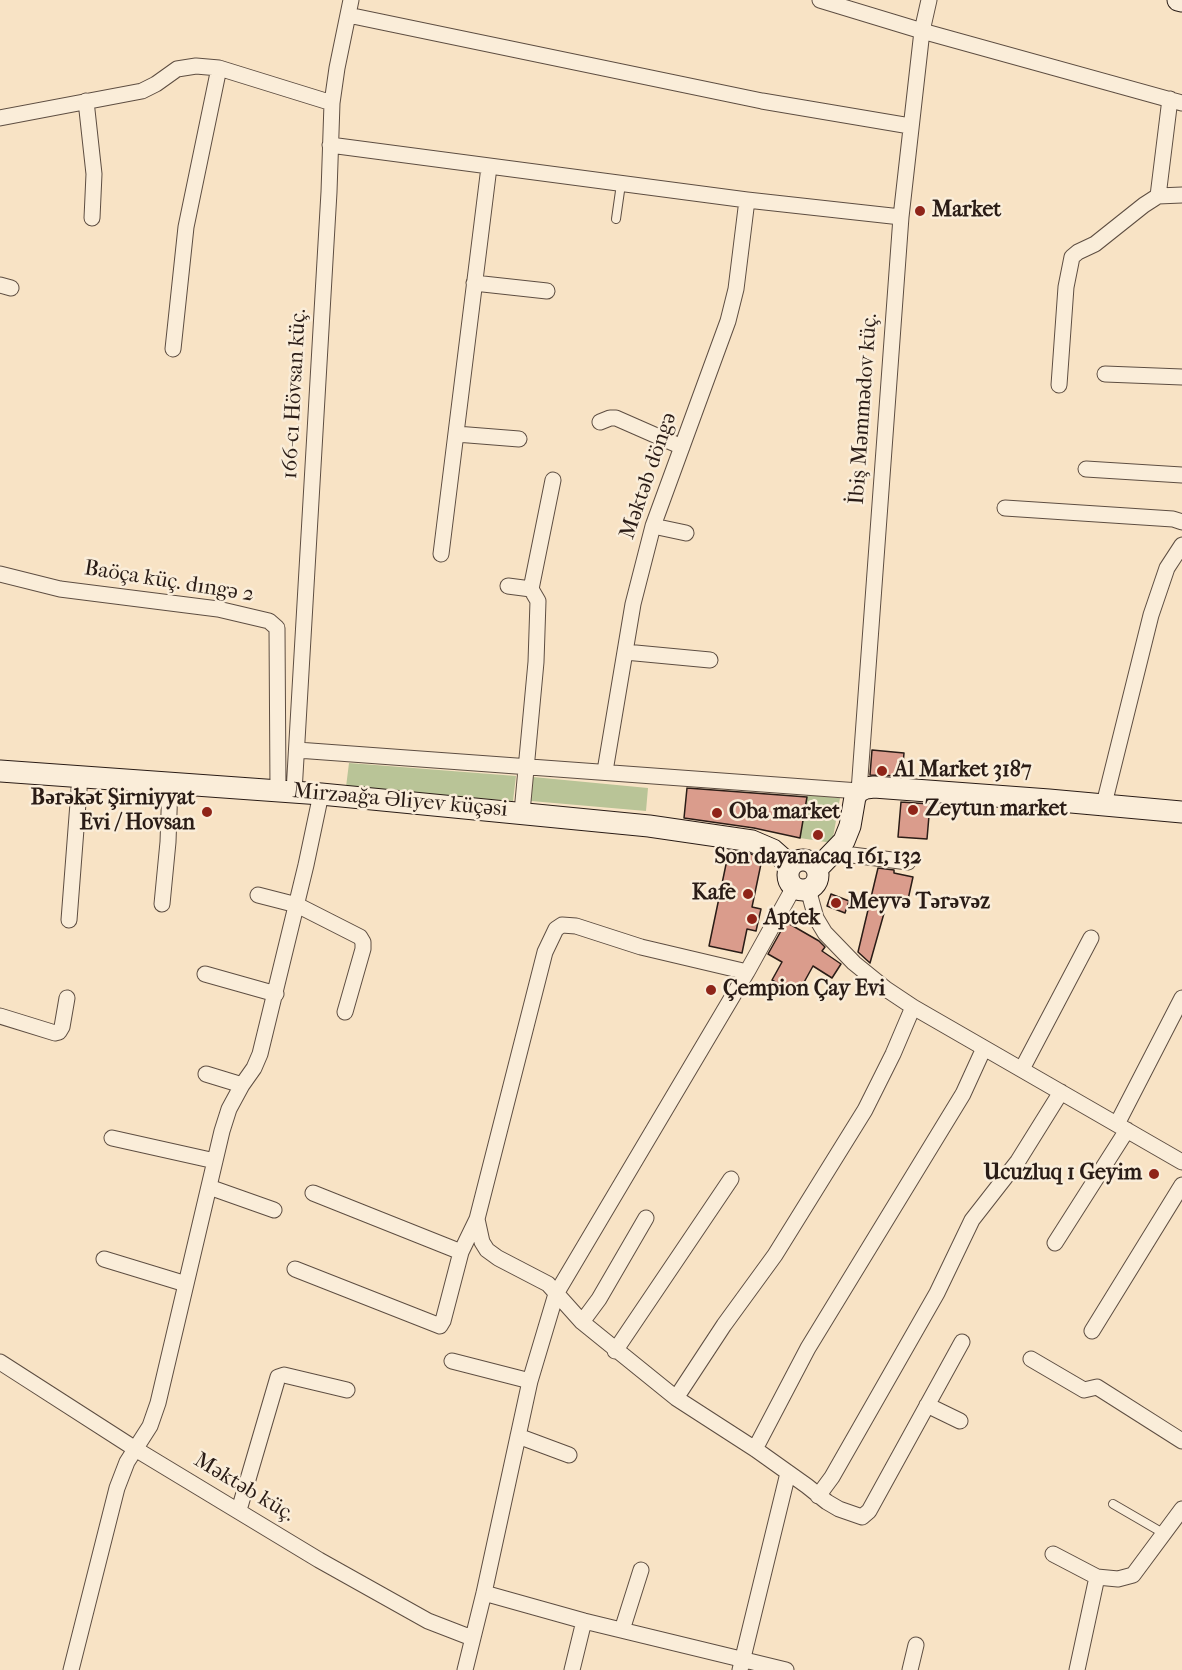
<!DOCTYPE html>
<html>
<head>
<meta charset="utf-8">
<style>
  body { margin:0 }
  canvas { display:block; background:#f8e3c5 }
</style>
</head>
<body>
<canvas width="1182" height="1670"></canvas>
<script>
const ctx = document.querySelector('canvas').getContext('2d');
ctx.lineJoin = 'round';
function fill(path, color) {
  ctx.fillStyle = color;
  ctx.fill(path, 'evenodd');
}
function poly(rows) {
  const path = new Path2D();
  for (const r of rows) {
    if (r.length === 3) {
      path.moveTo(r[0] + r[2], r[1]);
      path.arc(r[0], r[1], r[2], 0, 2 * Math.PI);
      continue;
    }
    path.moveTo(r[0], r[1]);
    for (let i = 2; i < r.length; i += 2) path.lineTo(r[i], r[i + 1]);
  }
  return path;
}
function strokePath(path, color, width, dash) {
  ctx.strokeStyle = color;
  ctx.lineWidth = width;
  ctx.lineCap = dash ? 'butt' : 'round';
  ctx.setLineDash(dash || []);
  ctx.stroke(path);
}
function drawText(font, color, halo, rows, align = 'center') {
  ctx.font = font + ' "IM FELL French Canon",serif';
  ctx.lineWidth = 5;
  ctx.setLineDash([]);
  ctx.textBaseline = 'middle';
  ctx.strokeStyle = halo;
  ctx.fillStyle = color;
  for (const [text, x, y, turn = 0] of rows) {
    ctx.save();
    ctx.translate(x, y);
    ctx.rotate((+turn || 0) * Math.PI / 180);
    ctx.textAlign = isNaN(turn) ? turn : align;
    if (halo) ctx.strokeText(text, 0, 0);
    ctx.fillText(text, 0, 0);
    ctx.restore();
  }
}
const green = poly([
  [349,763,516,776,513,801,346,787],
  [533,777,648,788,646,811,531,801],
  [807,795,840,798,832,843,800,838]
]);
const building = poly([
  [872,750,904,753,902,776,870,775,872,750],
  [687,788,807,797,800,838,754,828,684,818,687,788],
  [901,802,930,804,927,839,898,837,901,802],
  [729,850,749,853,762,859,752,907,761,909,756,931,747,929,742,953,709,946,729,850],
  [878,868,894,870,894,873,913,877,907,904,888,899,870,963,858,952,878,868],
  [831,894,849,901,845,913,827,906,831,894],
  [786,922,819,941,825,947,822,951,841,964,832,978,813,966,797,995,772,980,782,962,768,954,786,922]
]);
const lane = poly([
  [616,219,621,184],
  [1113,1504,1163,1533]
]);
const street = poly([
  [820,0,922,31,1182,103],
  [348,15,762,101,910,126],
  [86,101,94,174,92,218],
  [0,118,142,91,156,84,177,69,196,66,219,68,332,103],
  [330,145,747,200,901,217],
  [1158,196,1170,99],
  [474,283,547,291],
  [0,285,11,288],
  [173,349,186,227,219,68],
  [1105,374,1182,377],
  [1059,385,1066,287,1072,257,1078,252,1095,244,1144,205,1158,196,1182,195],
  [600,422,610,418,616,418,682,447],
  [456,434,519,439],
  [1086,469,1182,475],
  [1005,508,1173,519,1182,522],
  [653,526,686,533],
  [441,554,489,167],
  [0,574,60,589,218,609,269,621,277,628,278,790],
  [508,586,531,589],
  [625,652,710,660],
  [297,750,859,791,901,217,922,31,929,0],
  [605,771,633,604,653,526,728,321,736,289,747,200],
  [294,792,329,192,332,103,337,68,351,0],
  [1104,804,1151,615,1167,568,1182,545],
  [522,812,536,662,538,601,531,589,553,480],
  [837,851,844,854,908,862],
  [808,889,816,918,825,933,854,963,886,989,913,1007,1182,1162],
  [258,895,297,905,360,937,363,942,363,949,345,1012],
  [162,904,168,842,170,784],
  [69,920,80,777],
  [747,972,641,947,576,926,562,925,556,929,545,952,477,1219,482,1242,487,1250,498,1258,548,1284,582,1322,676,1398,755,1449,807,1486,827,1502,839,1509,862,1517,869,1511,962,1342],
  [205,974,276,994],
  [0,1016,55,1033,59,1032,62,1027,67,998],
  [1022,1069,1091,938],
  [206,1074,242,1085],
  [1117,1124,1182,998],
  [112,1138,215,1161],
  [209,1187,274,1210],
  [313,1193,461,1252],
  [1055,1243,1127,1130],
  [104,1259,186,1284],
  [295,1269,440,1326,443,1321,461,1252,477,1219],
  [582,1322,599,1299,646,1218],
  [1092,1331,1182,1185],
  [615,1351,731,1179],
  [1031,1359,1084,1390,1097,1387,1182,1441],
  [452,1361,530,1381],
  [0,1362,137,1450,319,1560,428,1621,472,1638],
  [676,1398,724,1325,775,1255,865,1110,893,1054,913,1007],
  [927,1405,960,1421],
  [518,1436,569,1455],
  [755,1449,808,1348,963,1094,984,1048],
  [818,1496,832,1477,937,1293,972,1220,1018,1161,1061,1092],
  [239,1510,278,1377,284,1375,347,1390],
  [1053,1554,1097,1577,1118,1579,1133,1575,1182,1509],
  [484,1593,584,1621,786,1670],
  [622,1630,641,1570],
  [71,1670,117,1488,127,1462,150,1426,158,1403,222,1131,229,1109,242,1085,254,1068,260,1054,306,865,321,794],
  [465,1670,484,1593,530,1381,556,1294,747,972,794,887],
  [572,1670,584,1621],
  [740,1670,788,1473],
  [910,1670,916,1645],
  [1077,1670,1097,1577]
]);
const secondary = poly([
  [1178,0,1182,1],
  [0,771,321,794,649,826,752,841,773,850,791,866],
  [803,875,15],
  [817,869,844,841,850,826,855,797,859,791,866,788,874,787,1049,800,1182,812]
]);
const markers = [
  [920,211,6,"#8f2418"],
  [882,771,6,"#8f2418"],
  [913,810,6,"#8f2418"],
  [207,812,6,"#8f2418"],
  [717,813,6,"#8f2418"],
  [818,835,6,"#8f2418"],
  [748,894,6,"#8f2418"],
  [836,903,6,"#8f2418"],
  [752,919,6,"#8f2418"],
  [711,990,6,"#8f2418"],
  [1154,1174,6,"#8f2418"]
];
const poiNames = [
  ["Market",932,211],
  ["Al Market 3187",894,771],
  ["Bərəkət Şirniyyat",195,799,"right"],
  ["Evi / Hovsan",195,824,"right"],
  ["Zeytun market",925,810],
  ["Oba market",729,813],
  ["Son dayanacaq 161, 132",818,858,"center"],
  ["Kafe",736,894,"right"],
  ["Meyvə Tərəvəz",848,903],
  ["Aptek",764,919],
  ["Çempion Çay Evi",723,990],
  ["Ucuzluq 1 Geyim",1142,1174,"right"]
];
const streetNames = [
  ["166-cı Hövsan küç.",295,394,-87],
  ["İbiş Məmmədov küç.",864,409,-86],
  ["Məktəb döngə",649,476,-71],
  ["Baöça küç. dıngə 2",169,582,9],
  ["Mirzəağa Əliyev küçəsi",400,801,5],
  ["Məktəb küç.",244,1488,31]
];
fill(green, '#b9c497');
fill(building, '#da9c8c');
strokePath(building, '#2a1c16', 1.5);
strokePath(lane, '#5e4e42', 10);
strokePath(street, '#5e4e42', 17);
strokePath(secondary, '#2a1c16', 23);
strokePath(lane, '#faedd9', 8);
strokePath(street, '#faedd9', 15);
strokePath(secondary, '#faedd9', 21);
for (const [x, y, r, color] of markers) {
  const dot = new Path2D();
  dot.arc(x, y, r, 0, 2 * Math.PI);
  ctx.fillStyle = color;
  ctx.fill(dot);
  strokePath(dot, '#faedd9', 2);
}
drawText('bold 22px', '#2a1c16', '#faedd9', poiNames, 'left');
drawText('22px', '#2a1c16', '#faedd9', streetNames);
</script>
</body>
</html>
